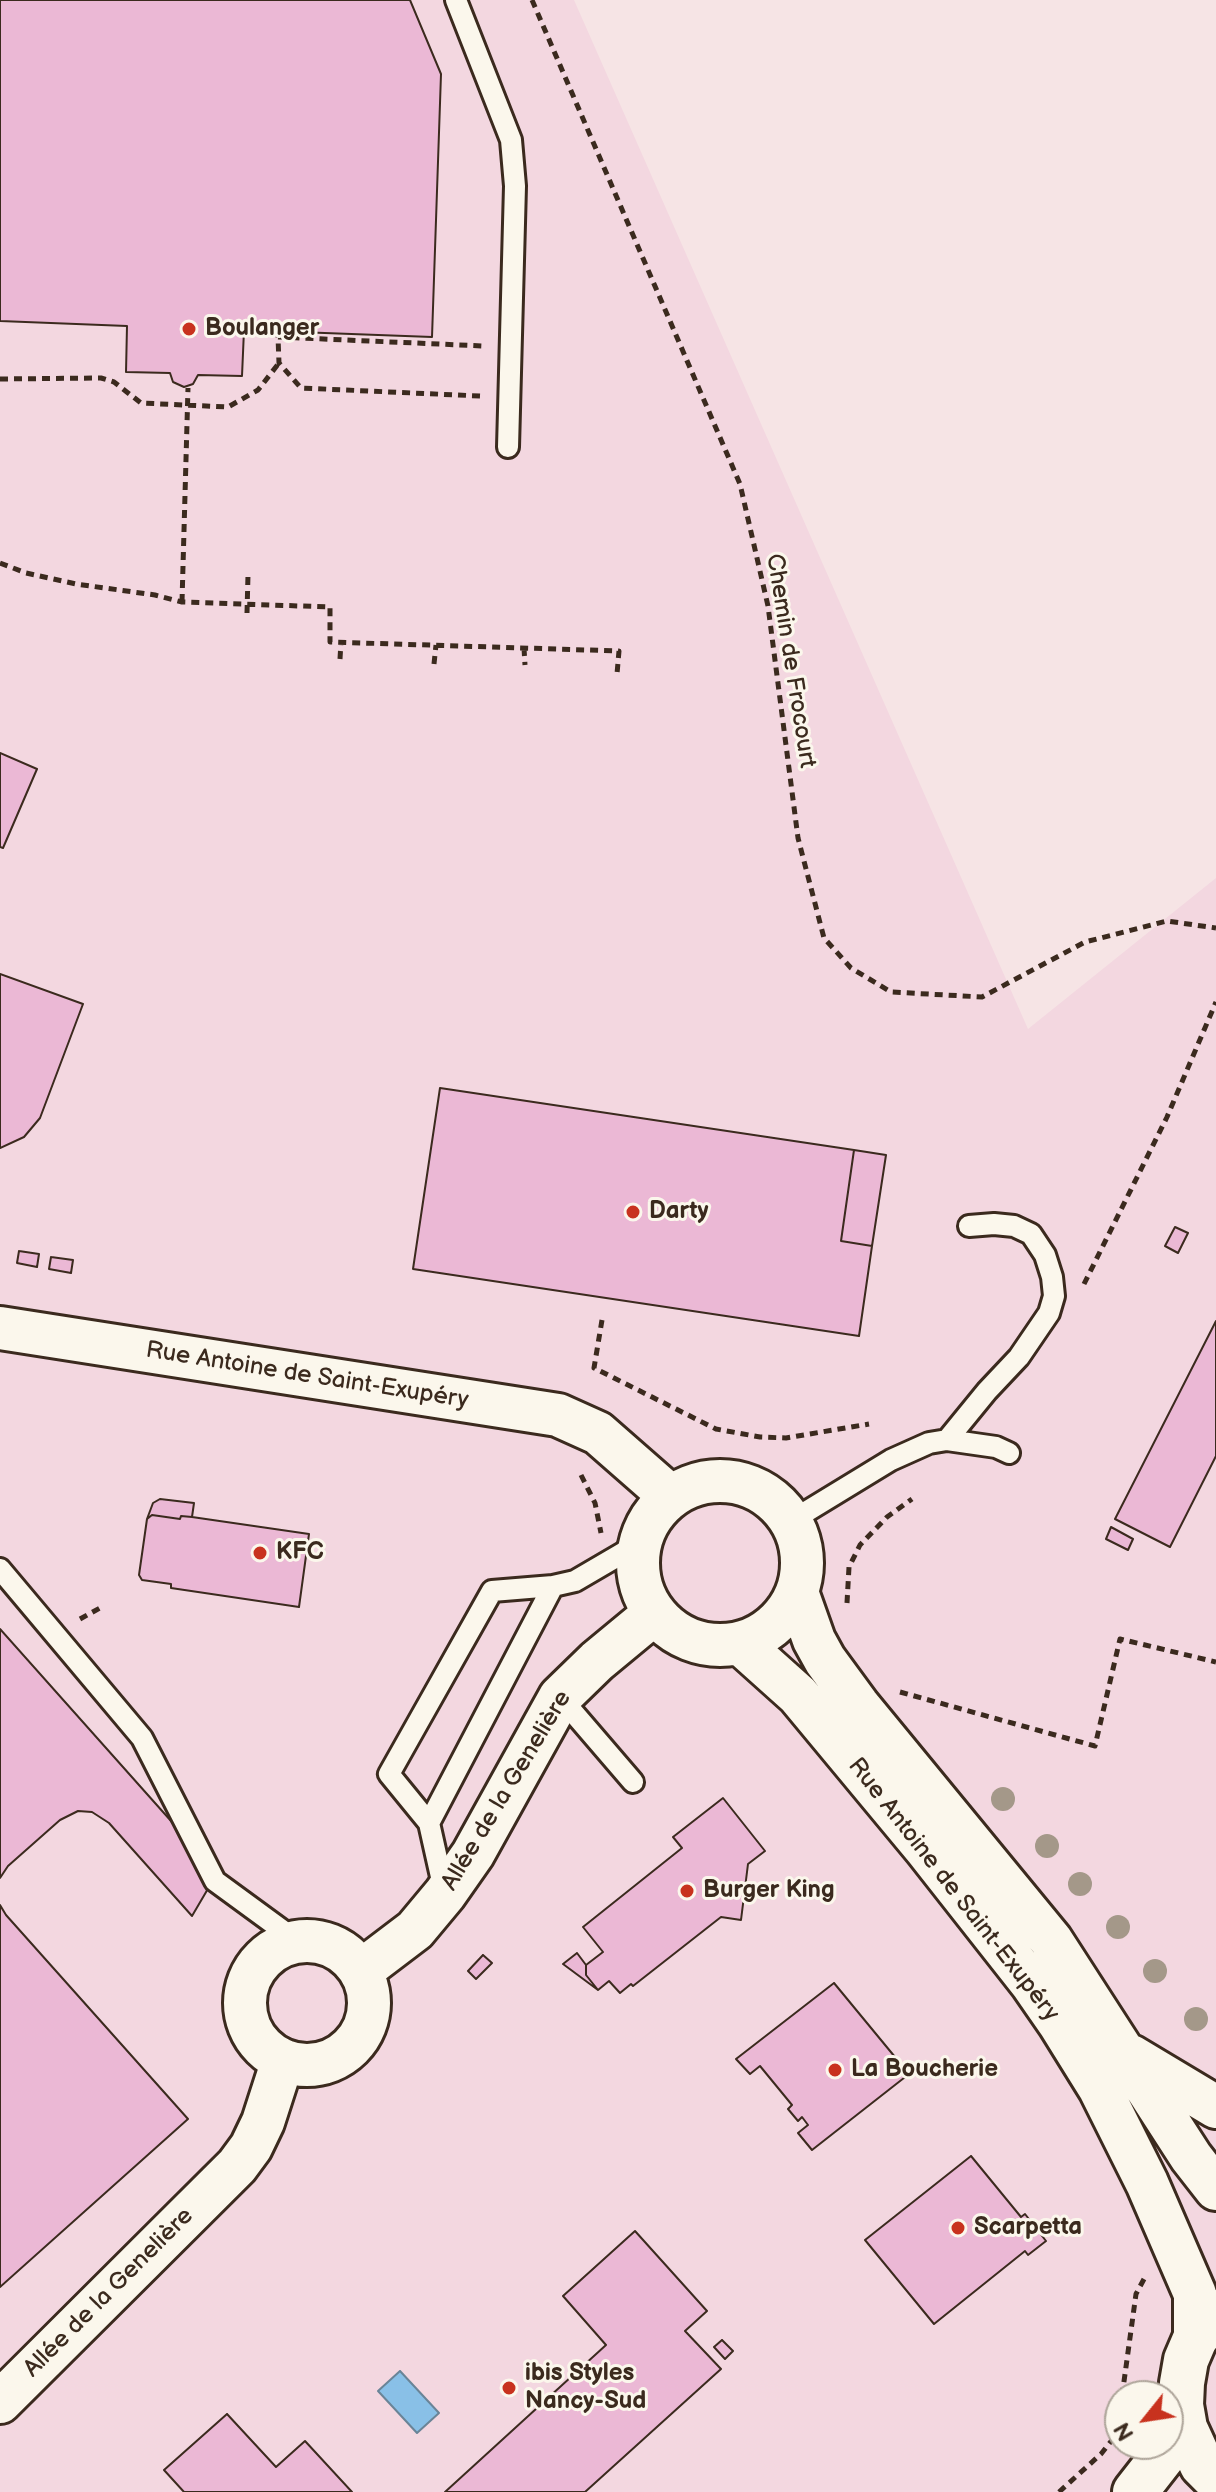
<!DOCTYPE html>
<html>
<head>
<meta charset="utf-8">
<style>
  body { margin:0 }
  #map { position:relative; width:1216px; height:2492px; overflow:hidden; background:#f6e4e5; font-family:"Balsamiq Sans",sans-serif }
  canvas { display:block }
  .north { position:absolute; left:1104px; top:2380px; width:80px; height:80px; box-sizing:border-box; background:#fbf7ec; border:2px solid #aea59a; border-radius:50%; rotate:240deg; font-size:22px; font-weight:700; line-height:32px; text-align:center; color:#3b2a1e }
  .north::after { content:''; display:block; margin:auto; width:28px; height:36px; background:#c8321e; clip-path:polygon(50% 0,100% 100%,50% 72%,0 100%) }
</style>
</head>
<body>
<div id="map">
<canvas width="1216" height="2492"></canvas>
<div class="north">N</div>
</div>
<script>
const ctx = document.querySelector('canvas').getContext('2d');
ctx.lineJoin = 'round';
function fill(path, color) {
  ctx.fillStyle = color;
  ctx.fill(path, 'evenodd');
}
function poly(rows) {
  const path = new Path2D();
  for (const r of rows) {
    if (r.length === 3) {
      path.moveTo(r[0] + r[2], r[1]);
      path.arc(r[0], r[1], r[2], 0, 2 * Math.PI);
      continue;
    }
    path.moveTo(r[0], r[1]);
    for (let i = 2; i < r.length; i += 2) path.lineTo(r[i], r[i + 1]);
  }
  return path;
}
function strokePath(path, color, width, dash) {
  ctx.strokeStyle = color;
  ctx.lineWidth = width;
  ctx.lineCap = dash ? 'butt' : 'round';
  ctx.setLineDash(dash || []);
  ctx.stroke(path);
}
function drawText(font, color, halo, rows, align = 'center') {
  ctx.font = font + ' "Balsamiq Sans",sans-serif';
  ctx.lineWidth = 6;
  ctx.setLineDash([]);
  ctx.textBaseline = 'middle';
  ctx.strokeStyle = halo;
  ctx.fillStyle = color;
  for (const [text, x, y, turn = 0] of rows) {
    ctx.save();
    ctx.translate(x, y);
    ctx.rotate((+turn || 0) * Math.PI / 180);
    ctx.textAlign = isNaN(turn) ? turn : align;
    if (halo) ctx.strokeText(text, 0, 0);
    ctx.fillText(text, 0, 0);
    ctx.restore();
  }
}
const built = poly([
  [0,0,574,0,1028,1029,1216,878,1216,2492,0,2492],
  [1120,2396,1168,2396,1168,2444,1120,2444]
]);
const water = poly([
  [400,2371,439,2413,417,2433,378,2391,400,2371]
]);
const building = poly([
  [0,0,410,0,441,74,432,337,244,330,242,376,198,375,193,384,184,387,173,382,170,373,126,372,127,326,0,321,0,0],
  [0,753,37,769,3,848,0,847,0,753],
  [0,974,83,1004,40,1118,24,1137,0,1148,0,974],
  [440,1088,854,1150,841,1241,872,1246,859,1336,413,1269,440,1088],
  [854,1150,886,1155,872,1246,841,1241,854,1150],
  [1175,1227,1188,1233,1178,1253,1165,1246,1175,1227],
  [19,1251,39,1254,37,1267,17,1263,19,1251],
  [51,1257,73,1260,71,1273,49,1269,51,1257],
  [1216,1321,1216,1456,1170,1547,1115,1519,1216,1321],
  [160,1499,194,1503,192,1517,181,1516,180,1519,152,1515,147,1519,153,1503,160,1499],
  [152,1515,180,1519,181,1516,192,1517,309,1534,299,1607,171,1588,171,1584,142,1580,139,1575,147,1519,152,1515],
  [1111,1527,1133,1539,1128,1550,1106,1539,1111,1527],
  [0,1629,204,1858,209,1887,192,1916,109,1823,92,1812,78,1811,60,1820,8,1866,0,1878,0,1629],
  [723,1798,765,1851,748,1864,741,1920,721,1917,633,1986,631,1984,620,1993,609,1981,598,1990,586,1975,586,1965,603,1952,583,1927,682,1848,673,1837,723,1798],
  [0,1905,6,1915,188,2119,0,2287,0,1905],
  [577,1953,586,1965,586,1975,598,1990,563,1964,577,1953],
  [483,1955,492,1963,476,1979,468,1971,483,1955],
  [834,1983,909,2074,812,2150,798,2133,808,2125,802,2117,798,2121,788,2109,792,2105,760,2066,750,2074,736,2059,834,1983],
  [971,2156,1021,2217,1025,2214,1046,2241,1028,2255,1025,2251,934,2324,865,2240,971,2156],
  [635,2231,707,2311,685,2331,721,2369,585,2492,445,2492,606,2345,563,2296,635,2231],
  [722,2340,733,2351,725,2359,714,2347,722,2340],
  [227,2414,276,2467,305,2441,352,2492,184,2492,164,2470,227,2414]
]);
const path = poly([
  [532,0,740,484,768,606,798,838,824,938,851,968,891,992,982,997,1085,942,1167,921,1216,928],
  [0,379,101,378,114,382,141,403,228,407,258,390,279,363],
  [480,396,301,388,279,363,278,337,483,346],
  [0,563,26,573,76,584,155,595,182,602,330,607,330,642,619,651,617,674],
  [182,602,188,388],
  [247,613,248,575],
  [524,648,525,665],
  [340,659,341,642],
  [434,664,436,645],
  [1084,1284,1167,1117,1216,1002],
  [602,1320,594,1368,716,1429,760,1437,786,1438,869,1424],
  [581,1475,595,1503,601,1533],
  [847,1603,849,1567,860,1545,887,1517,912,1499],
  [80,1619,100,1608],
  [900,1692,1095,1746,1120,1639,1216,1662],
  [1122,2396,1136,2294,1144,2279],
  [1059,2492,1101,2454,1112,2440,1120,2412]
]);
const lane = poly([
  [456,0,511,140,515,186,508,447],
  [947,1440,987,1391,1019,1357,1049,1313,1054,1296,1052,1277,1045,1255,1031,1234,1014,1226,994,1224,969,1226],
  [791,1521,891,1460,929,1443,947,1440,996,1447,1009,1453],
  [0,1569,142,1738,215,1881,297,1941],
  [560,1697,633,1782],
  [429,1823,553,1586],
  [444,1890,429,1823,389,1774,416,1726,492,1591,553,1586,575,1581,640,1543]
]);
const street = poly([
  [0,1328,558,1415,598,1433,671,1497],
  [720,1563,82],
  [797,1592,814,1640,825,1660,858,1705,1051,1940,1191,2157,1216,2189],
  [740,1643,798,1695,925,1848,1032,1984,1059,2023,1100,2089,1147,2183,1195,2294,1195,2339],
  [307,2003,62],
  [361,1971,415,1930,445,1894,473,1854,560,1697,597,1661,655,1613],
  [1131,2056,1216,2107],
  [0,2402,237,2166,251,2147,263,2122,283,2060]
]);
const secondary = poly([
  [1216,2312,1195,2339,1186,2360,1182,2383,1181,2405,1185,2428,1202,2465,1216,2479],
  [1135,2492,1185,2428]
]);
const trees = [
  [1003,1799],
  [1047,1846],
  [1080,1884],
  [1118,1927],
  [1155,1971],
  [1196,2019]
];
const markers = [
  [189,329,8,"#c8321e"],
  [633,1212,8,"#c8321e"],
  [260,1553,8,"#c8321e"],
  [687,1891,8,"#c8321e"],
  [835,2070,8,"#c8321e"],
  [958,2228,8,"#c8321e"],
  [509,2388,8,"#c8321e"]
];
const poiNames = [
  ["Boulanger",205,329],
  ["Darty",649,1212],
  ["KFC",276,1553],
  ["Burger King",703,1891],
  ["La Boucherie",851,2070],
  ["Scarpetta",974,2228],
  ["ibis Styles",525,2374],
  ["Nancy-Sud",525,2402]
];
const streetNames = [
  ["Chemin de Frocourt",790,661,81],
  ["Rue Antoine de Saint-Exupéry",307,1376,9],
  ["Allée de la Genelière",507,1791,-59],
  ["Rue Antoine de Saint-Exupéry",953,1890,52],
  ["Allée de la Genelière",109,2293,-45]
];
fill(built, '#f3d7e0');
fill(water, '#89c0e7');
strokePath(water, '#6a8497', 2);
fill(building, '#ebb8d5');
strokePath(building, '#3b2a1e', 2);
strokePath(lane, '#3b2a1e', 26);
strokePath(street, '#3b2a1e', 48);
strokePath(secondary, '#3b2a1e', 50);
strokePath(path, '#3b2a1e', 5, [8, 6]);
strokePath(lane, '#fbf7ec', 20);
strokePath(street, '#fbf7ec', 42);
strokePath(secondary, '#fbf7ec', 44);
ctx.fillStyle = '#a49889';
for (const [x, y] of trees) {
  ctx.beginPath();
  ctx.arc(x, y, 12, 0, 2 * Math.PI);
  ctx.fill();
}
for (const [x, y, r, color] of markers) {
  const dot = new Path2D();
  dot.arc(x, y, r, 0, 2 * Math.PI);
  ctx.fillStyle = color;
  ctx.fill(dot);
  strokePath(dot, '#fbf7ec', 3);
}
drawText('bold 24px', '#3b2a1e', '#fbf7ec', poiNames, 'left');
drawText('24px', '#3b2a1e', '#fbf7ec', streetNames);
</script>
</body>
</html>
